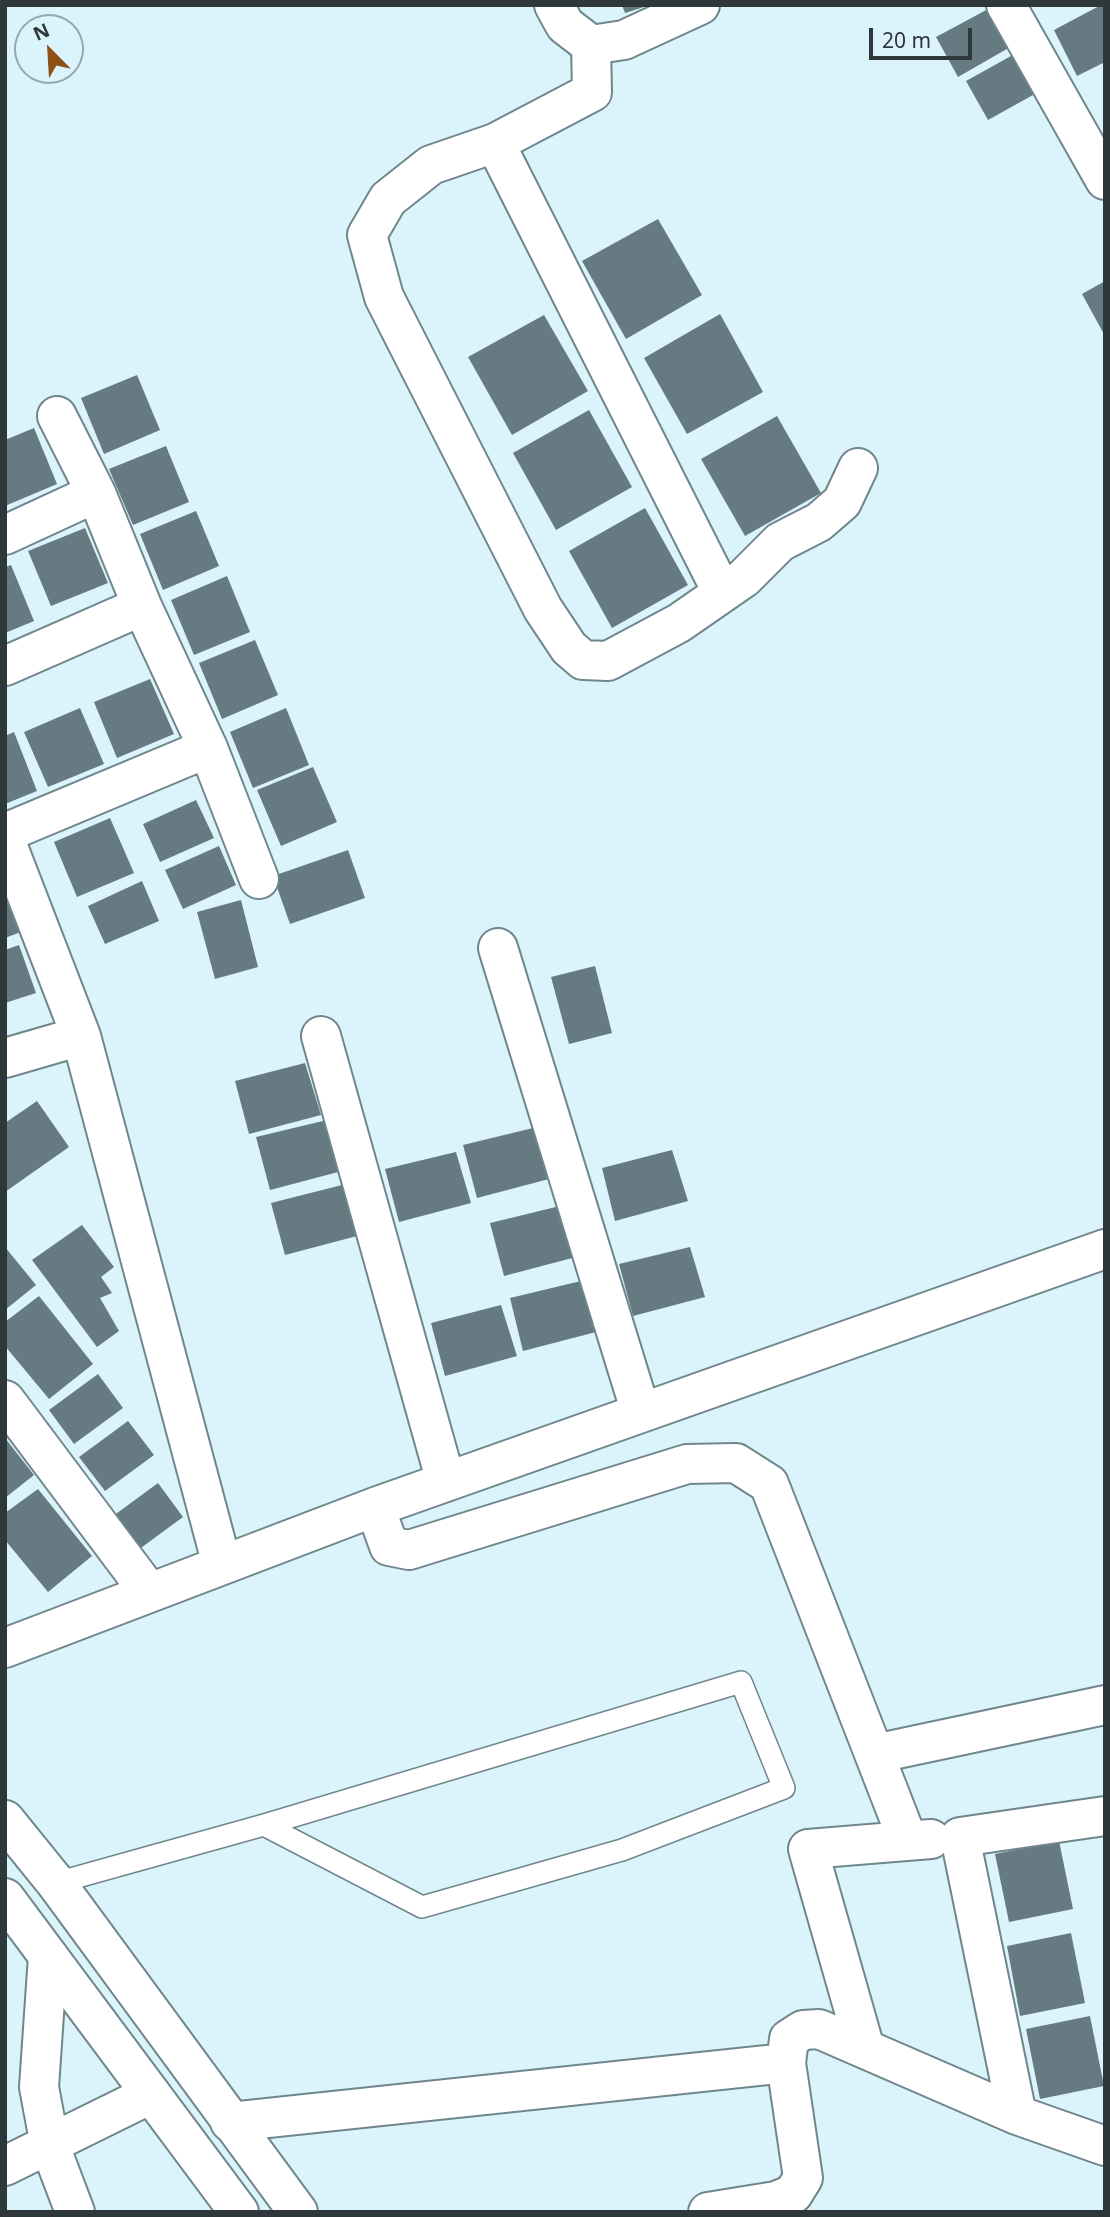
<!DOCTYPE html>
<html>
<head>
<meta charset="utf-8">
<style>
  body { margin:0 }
  #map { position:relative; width:1110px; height:2217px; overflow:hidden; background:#dbf3fa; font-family:"Noto Sans",sans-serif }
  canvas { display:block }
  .frame { position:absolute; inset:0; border:7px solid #2e373a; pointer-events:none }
  .north { position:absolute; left:14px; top:14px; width:70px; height:70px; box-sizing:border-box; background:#dbf3fa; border:2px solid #96a8ad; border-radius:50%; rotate:336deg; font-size:19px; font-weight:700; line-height:28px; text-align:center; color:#2e373a }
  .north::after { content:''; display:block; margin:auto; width:24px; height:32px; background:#8f5016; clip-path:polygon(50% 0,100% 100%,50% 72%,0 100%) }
  .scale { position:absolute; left:869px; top:28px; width:103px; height:32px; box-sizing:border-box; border:4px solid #2e373a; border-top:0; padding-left:9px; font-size:21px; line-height:24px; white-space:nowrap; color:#2e373a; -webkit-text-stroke:5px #dbf3fa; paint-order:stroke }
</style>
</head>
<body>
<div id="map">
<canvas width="1110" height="2217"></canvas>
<div class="frame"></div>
<div class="north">N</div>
<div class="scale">20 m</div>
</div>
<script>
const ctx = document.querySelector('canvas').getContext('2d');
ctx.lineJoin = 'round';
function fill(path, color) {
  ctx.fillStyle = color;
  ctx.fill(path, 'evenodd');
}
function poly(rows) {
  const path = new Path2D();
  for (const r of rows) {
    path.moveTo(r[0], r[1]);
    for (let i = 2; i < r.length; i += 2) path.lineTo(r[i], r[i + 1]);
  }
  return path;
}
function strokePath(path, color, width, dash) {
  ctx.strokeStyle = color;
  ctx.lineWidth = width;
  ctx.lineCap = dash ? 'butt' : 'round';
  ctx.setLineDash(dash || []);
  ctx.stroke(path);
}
const building = poly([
  [622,5,647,5,647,6,625,13],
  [1101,5,1105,5,1105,62,1077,76,1054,30],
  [990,8,1012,46,958,77,936,37],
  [1020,51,1042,90,988,120,966,81],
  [658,219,702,295,626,339,582,261],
  [1105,281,1105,336,1082,294],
  [720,314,763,392,687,434,644,358],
  [544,315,588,391,512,435,468,357],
  [137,375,160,430,104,454,81,398],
  [589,410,632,487,556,530,513,453],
  [777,416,821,493,745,536,701,459],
  [34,428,57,484,5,506,5,440],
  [166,446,189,502,133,525,109,469],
  [645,508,688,585,612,628,569,551],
  [196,511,219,566,163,590,140,534],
  [85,528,108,583,51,606,28,551],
  [11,565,34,621,5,633,5,567],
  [227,576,250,632,194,655,171,600],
  [255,640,278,695,222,719,199,663],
  [150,679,174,734,117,758,94,702],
  [80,708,104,764,48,787,24,732],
  [286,708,309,765,253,788,230,732],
  [14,732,37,791,5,804,5,736],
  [313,767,337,822,281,846,257,790],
  [196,800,214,838,160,862,143,824],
  [110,818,134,873,77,897,54,842],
  [219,846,236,885,183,909,165,870],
  [348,850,365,898,290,924,273,876],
  [142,881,159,921,105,944,88,906],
  [5,884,26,930,5,938],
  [241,900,258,967,215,979,197,912],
  [19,945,36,993,5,1003,5,950],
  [595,966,612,1033,569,1044,551,977],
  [305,1063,321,1115,249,1134,235,1081],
  [37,1101,69,1147,5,1192,5,1123],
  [327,1120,342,1171,270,1190,256,1137],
  [533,1128,549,1179,477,1198,463,1145],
  [672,1150,688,1201,615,1221,602,1168],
  [456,1152,471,1203,399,1222,385,1169],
  [342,1185,357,1236,285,1255,271,1203],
  [560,1206,576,1257,504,1276,490,1223],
  [82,1225,114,1267,101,1277,112,1293,100,1298,119,1331,97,1347,32,1260],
  [5,1247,36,1285,5,1310],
  [690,1247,705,1297,633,1316,619,1264],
  [581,1281,596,1332,523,1351,510,1298],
  [39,1296,93,1364,49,1399,5,1346,5,1322],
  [501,1305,517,1356,445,1376,431,1323],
  [98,1374,123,1408,74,1444,49,1410],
  [128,1421,154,1455,105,1491,79,1457],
  [5,1438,34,1475,5,1498],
  [158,1483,183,1517,134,1553,109,1519],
  [38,1489,92,1556,48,1592,5,1540,5,1513],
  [1059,1841,1073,1909,1009,1922,995,1854],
  [1071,1933,1085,2003,1020,2016,1007,1946],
  [1090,2016,1104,2086,1040,2099,1026,2029]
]);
const lane = poly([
  [56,1883,264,1825,741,1682,784,1788,622,1850,422,1907,264,1825]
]);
const street = poly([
  [554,5,565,25,591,45,624,40,700,5],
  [1006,5,1105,180],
  [591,45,592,92,495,143,431,165,388,199,367,235,384,297,543,609,569,648,583,660,608,661,679,623,744,578,780,542,819,522,842,502,858,468],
  [495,143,722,592],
  [5,535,96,493],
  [5,666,142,606],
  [208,748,259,879],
  [5,833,208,748,142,606,96,493,57,416],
  [5,839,81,1036,222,1565],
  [498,948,641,1413],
  [321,1036,446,1482],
  [5,1058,81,1036],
  [5,1400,149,1592],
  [375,1507,389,1546,409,1550,687,1464,736,1463,769,1484,908,1841],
  [5,1648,375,1507,1105,1249],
  [874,1754,1105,1705],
  [48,1956,39,2087,50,2146,75,2212],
  [865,2049,808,1849,931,1839],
  [1017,2115,960,1837,1105,1816],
  [230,2122,786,2063],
  [5,2166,151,2094],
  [708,2212,776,2201,793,2194,803,2178,786,2063,789,2039,803,2030,819,2029,1017,2115,1105,2146]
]);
const secondary = poly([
  [5,1820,56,1883,298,2212],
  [5,1898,239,2212]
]);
fill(building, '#657a81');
strokePath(lane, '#70868d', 24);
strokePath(street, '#70868d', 42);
strokePath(secondary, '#70868d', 42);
strokePath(lane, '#fff', 21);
strokePath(street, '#fff', 38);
strokePath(secondary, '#fff', 38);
</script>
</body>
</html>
